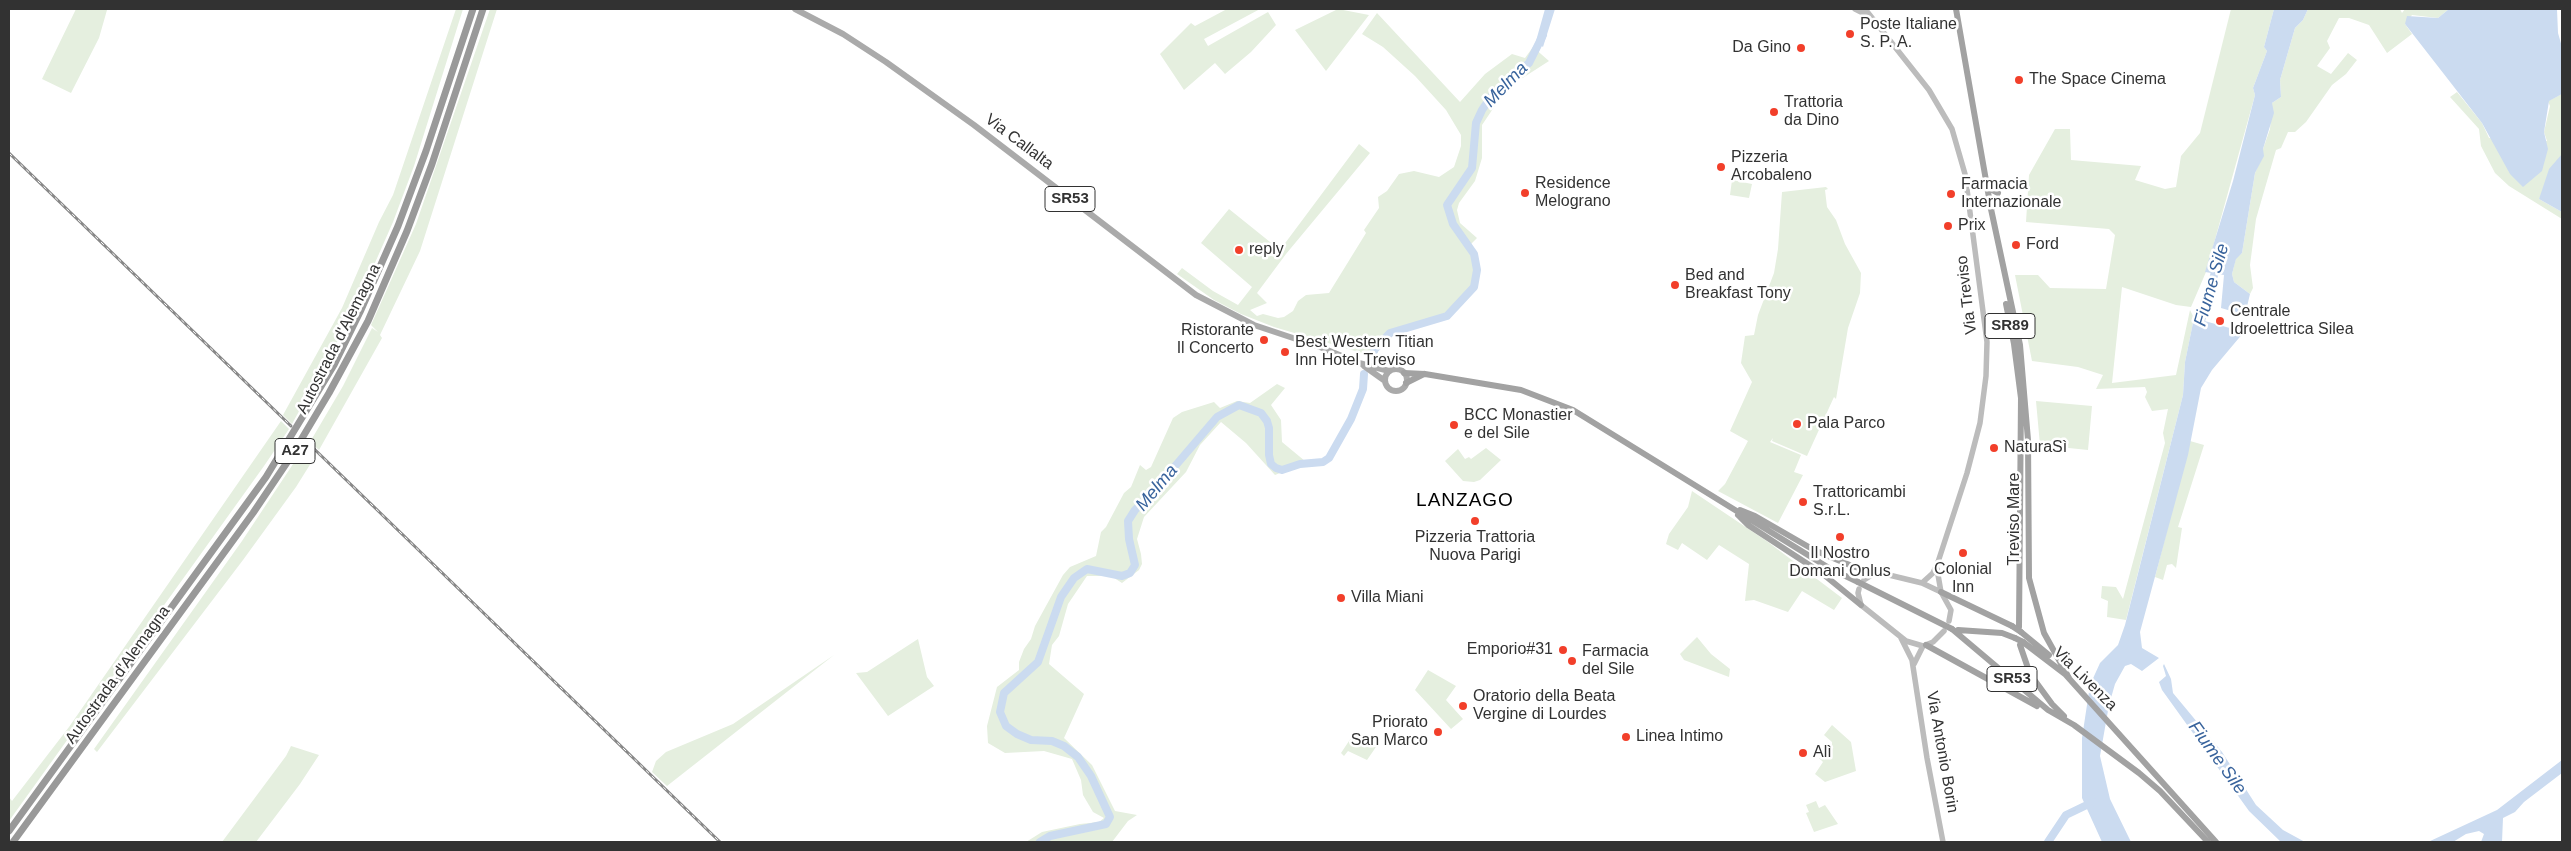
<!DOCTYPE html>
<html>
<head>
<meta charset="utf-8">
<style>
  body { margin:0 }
  #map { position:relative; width:2571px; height:851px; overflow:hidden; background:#fff; font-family:Arial,sans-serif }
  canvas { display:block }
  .frame { position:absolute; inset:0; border:10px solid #323232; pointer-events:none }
</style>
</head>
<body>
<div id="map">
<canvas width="2571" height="851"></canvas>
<div class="frame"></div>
</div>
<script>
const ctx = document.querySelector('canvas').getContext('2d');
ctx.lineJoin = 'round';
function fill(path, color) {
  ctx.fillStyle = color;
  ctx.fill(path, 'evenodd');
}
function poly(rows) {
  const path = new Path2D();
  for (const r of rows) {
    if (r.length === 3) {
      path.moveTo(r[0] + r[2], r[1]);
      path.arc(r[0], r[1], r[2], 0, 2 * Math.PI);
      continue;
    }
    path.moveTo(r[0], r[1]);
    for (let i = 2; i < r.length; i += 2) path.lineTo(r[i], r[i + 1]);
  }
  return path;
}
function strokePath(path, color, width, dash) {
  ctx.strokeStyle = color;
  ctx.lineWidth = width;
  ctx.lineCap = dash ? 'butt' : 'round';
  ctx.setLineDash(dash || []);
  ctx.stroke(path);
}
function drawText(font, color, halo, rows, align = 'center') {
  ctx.font = font + ' Arial,sans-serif';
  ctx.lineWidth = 5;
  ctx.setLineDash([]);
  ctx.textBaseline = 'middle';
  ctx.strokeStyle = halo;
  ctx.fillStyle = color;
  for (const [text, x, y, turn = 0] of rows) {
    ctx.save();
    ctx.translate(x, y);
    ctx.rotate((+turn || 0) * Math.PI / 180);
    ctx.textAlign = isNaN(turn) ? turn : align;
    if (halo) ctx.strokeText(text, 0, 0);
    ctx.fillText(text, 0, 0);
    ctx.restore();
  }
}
const green = poly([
  [76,9,107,10,99,38,71,93,42,79],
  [456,9,463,9,414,166,393,222,352,315,292,424,283,415,342,308,379,222,393,195],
  [490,9,497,9,420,251,380,335,382,338,319,450,310,442,343,386,372,328,378,332,371,325,416,224],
  [1227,9,1260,9,1204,39,1208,46,1268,12,1276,25,1251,52,1225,74,1215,63,1184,90,1160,54,1191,23,1195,26],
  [1338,9,1369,15,1326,71,1295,30],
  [2231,9,2274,9,2264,47,2267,51,2253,88,2255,95,2206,272,2191,307,2176,305,2122,287,2112,383,2176,375,2190,310,2194,318,2185,362,2183,395,2126,620,2107,617,2108,601,2101,598,2102,586,2116,587,2123,599,2165,443,2163,433,2168,409,2152,411,2145,397,2147,392,2145,387,2096,389,2103,375,2078,367,2032,361,2015,275,2038,275,2050,288,2106,289,2115,235,2109,229,2026,222,2029,175,2055,129,2070,129,2071,160,2141,166,2135,180,2165,189,2176,187,2181,156,2200,133],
  [2308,9,2400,9,2402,13,2405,9,2449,9,2438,18,2412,15,2405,24,2412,34,2387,53,2369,25,2349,18,2339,18,2327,41,2330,48,2317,66,2331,74,2348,53,2357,60,2346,74,2332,85,2306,122,2295,132,2288,132,2281,148,2276,150,2256,219,2250,265,2253,288,2250,294,2234,282,2232,274,2236,258,2242,253,2255,173,2263,156,2263,149,2270,129,2272,103,2281,97,2280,80,2295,28,2303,20],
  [1377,13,1460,102,1485,74,1512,54,1525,58,1533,47,1549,61,1507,88,1482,125,1482,158,1475,181,1459,203,1457,210,1460,223,1477,238,1470,245,1478,267,1475,289,1449,317,1394,333,1382,342,1376,351,1378,353,1372,356,1274,327,1241,314,1214,300,1177,274,1182,268,1213,291,1238,305,1252,287,1201,243,1229,209,1280,250,1359,144,1370,153,1286,254,1257,293,1267,303,1250,310,1257,316,1263,314,1278,318,1284,317,1293,311,1298,301,1306,295,1329,293,1366,233,1364,230,1379,208,1378,197,1387,191,1399,174,1414,171,1439,177,1454,167,1461,146,1461,135,1446,110,1415,76,1383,47,1362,34],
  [2457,92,2482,123,2489,138,2547,141,2544,132,2550,106,2548,101,2562,94,2562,154,2539,199,2562,212,2562,219,2509,186,2495,173,2481,146,2479,129,2450,97],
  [1732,180,1752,184,1749,198,1730,195],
  [1826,187,1828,189,1825,190,1827,207,1836,220,1845,244,1861,273,1860,293,1848,328,1836,399,1834,397,1807,456,1772,441,1773,438,1770,442,1801,455,1794,472,1803,475,1778,523,1718,491,1725,484,1748,441,1730,431,1752,382,1741,363,1745,336,1754,335,1758,315,1774,273,1778,249,1782,192],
  [1277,384,1285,388,1271,405,1281,420,1282,442,1311,466,1298,466,1275,475,1246,443,1221,422,1200,445,1186,472,1144,517,1137,539,1141,554,1142,564,1139,570,1122,583,1111,576,1087,576,1068,604,1059,636,1052,645,1049,664,1084,694,1064,738,1092,765,1115,811,1137,815,1128,821,1112,842,1026,842,1042,832,1080,824,1099,822,1104,818,1093,812,1083,795,1081,780,1072,759,1044,751,1005,753,988,743,987,726,997,687,1019,670,1019,662,1024,649,1031,639,1035,626,1063,575,1070,567,1096,556,1101,532,1106,527,1124,493,1131,487,1140,465,1146,470,1151,467,1173,418,1182,412,1214,402,1220,408,1237,401,1250,403],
  [2036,401,2092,406,2088,450,2040,445],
  [281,421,289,429,264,466,9,821,9,797,12,801,69,727],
  [2190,441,2204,445,2178,527,2182,528,2176,568,2172,564,2167,565,2163,580,2155,577],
  [305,446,316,455,296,487,243,560,97,752,94,749,242,541],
  [1486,448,1501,460,1480,480,1474,482,1463,481,1445,461,1458,449,1465,459,1469,457,1471,459],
  [1692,491,1768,542,1842,598,1834,610,1802,591,1788,612,1754,600,1745,601,1749,564,1719,545,1707,560,1682,543,1678,550,1666,544,1669,534,1688,507],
  [1697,637,1711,654,1730,669,1729,677,1684,660,1680,654],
  [918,639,927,677,934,686,888,716,856,673,867,672],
  [834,655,667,786,652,772,656,761,666,752,733,724],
  [1428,670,1456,686,1446,700,1463,719,1451,729,1415,690],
  [1832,725,1851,742,1856,771,1825,782,1815,774,1823,762,1819,758,1829,757,1832,752,1832,742,1824,735],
  [1355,732,1376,747,1367,760,1348,751,1344,756,1341,753],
  [291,746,319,755,300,784,256,842,222,842,286,756],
  [1816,801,1819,808,1825,805,1838,824,1814,832,1806,813,1809,812,1806,805]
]);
const water = poly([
  [1545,9,1555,9,1543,47,1536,41],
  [2274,9,2308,9,2303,20,2295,28,2280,80,2281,97,2272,103,2274,113,2263,149,2264,156,2255,173,2242,253,2236,259,2232,274,2234,282,2250,294,2245,315,2221,308,2224,275,2205,272,2233,181,2255,95,2253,88,2267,51,2264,47],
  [2449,9,2557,9,2558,33,2562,47,2562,94,2549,101,2544,132,2548,149,2542,171,2523,187,2510,174,2482,123,2405,24,2407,16,2438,18],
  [2562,154,2562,212,2539,199,2549,169],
  [2194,318,2244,332,2212,370,2201,388,2188,455,2140,632,2142,648,2159,658,2142,671,2131,664,2125,666,2115,684,2109,705,2100,756,2110,799,2131,842,2102,842,2082,798,2082,738,2090,685,2100,663,2118,645,2125,625,2183,395,2185,362],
  [2164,664,2171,679,2173,693,2222,752,2256,805,2283,830,2305,842,2281,842,2249,811,2162,690,2159,682,2166,676,2163,666],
  [2562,760,2562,773,2524,802,2515,812,2503,818,2502,842,2481,842,2484,834,2479,831,2466,834,2453,842,2428,842,2497,810]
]);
const river = poly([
  [2199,328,2217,265],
  [1371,358,1375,349,1390,333,1447,316,1474,287,1477,270,1474,254,1453,224,1447,205,1472,168,1476,123,1482,110,1493,94,1529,63,1543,35],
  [1040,842,1050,836,1106,824,1110,817,1091,776,1078,757,1064,746,1052,741,1031,740,1017,734,1006,726,1000,712,1004,693,1038,662,1061,597,1074,578,1087,569,1122,576,1130,573,1135,565,1129,539,1128,521,1135,510,1153,492,1217,417,1239,405,1261,413,1267,421,1269,428,1269,455,1271,464,1276,468,1282,470,1300,464,1323,462,1329,458,1351,419,1363,389,1364,374],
  [2048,842,2066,815,2093,802]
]);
const secondary = poly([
  [1855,9,1869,16],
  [1865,9,1929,90,1952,129,1965,174,1987,342,1986,376,1980,423,1967,473,1938,562,1933,573,1922,583],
  [1937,569,1941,592],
  [1864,580,1875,573,1889,575,1922,583,1941,592,1951,610,1949,621],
  [1859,589,1858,593,1861,605,1906,641,1923,646,1933,642,1944,631],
  [1901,638,1912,660,1927,758,1943,842],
  [1914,664,1923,646]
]);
const primary = poly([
  [795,9,843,34,886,62,974,125,1196,295,1254,325,1320,347,1359,363,1389,371],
  [1364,366,1385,381],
  [1396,380,11]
]);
const trunk = poly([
  [1956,9,1991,209,2020,345,2028,440,2029,578,2044,633,2069,678],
  [1987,187,1998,193],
  [1991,209,1999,201],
  [2006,304,2014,344,2021,398,2019,627],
  [1404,373,1425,374,1521,390,1573,410,1829,568,1858,582],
  [1406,383,1424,374],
  [1740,510,1755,516,1814,550,1852,566,1875,573],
  [1738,515,1748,525,1823,574,1861,605],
  [1941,592,2012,626],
  [1952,629,2048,710,2074,725,2139,773,2160,791,2208,842],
  [1958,630,2002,633,2015,638],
  [2021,632,2049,655],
  [2023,642,2065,674,2216,842],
  [1926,645,2037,706],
  [2020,645,2030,674,2052,704,2064,716]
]);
const motorway = poly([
  [9,831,266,477,334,365,360,312,398,226,426,151,473,9],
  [13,842,253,513,292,455,329,393,368,321,407,231,432,164,483,9]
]);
const rail = poly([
  [9,153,291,426],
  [307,442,720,842]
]);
const trunkBridge = poly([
  [1858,582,1952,629],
  [2012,626,2021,632],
  [2015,638,2023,642]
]);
const markers = [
  [1850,34,5,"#f23f2a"],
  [1801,48,5,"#f23f2a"],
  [2019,80,5,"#f23f2a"],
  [1774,112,5,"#f23f2a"],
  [1721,167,5,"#f23f2a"],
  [1525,193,5,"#f23f2a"],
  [1951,194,5,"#f23f2a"],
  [1948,226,5,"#f23f2a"],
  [2016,245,5,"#f23f2a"],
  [1239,250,5,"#f23f2a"],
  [1675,285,5,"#f23f2a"],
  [2220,321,5,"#f23f2a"],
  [1264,340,5,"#f23f2a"],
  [1285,352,5,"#f23f2a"],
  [1797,424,5,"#f23f2a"],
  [1454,425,5,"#f23f2a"],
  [1994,448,5,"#f23f2a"],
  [1803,502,5,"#f23f2a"],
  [1475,521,5,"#f23f2a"],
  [1840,537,5,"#f23f2a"],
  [1963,553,5,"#f23f2a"],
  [1341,598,5,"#f23f2a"],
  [1563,650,5,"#f23f2a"],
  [1572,661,5,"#f23f2a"],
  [1463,706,5,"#f23f2a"],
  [1438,732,5,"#f23f2a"],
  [1626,737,5,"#f23f2a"],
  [1803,753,5,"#f23f2a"]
];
const shields = [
  [1070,199,50],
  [2010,326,50],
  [295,451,40],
  [2012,679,50]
];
const shieldNames = [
  ["SR53",1070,199],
  ["SR89",2010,326],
  ["A27",295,451],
  ["SR53",2012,679]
];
const poiNames = [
  ["Poste Italiane",1860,25],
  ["S. P. A.",1860,43],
  ["Da Gino",1791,48,"right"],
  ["The Space Cinema",2029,80],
  ["Trattoria",1784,103],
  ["da Dino",1784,121],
  ["Pizzeria",1731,158],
  ["Arcobaleno",1731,176],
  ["Residence",1535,184],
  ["Melograno",1535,202],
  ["Farmacia",1961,185],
  ["Internazionale",1961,203],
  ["Prix",1958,226],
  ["Ford",2026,245],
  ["reply",1249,250],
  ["Bed and",1685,276],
  ["Breakfast Tony",1685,294],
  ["Centrale",2230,312],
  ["Idroelettrica Silea",2230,330],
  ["Ristorante",1254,331,"right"],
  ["Il Concerto",1254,349,"right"],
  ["Best Western Titian",1295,343],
  ["Inn Hotel Treviso",1295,361],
  ["BCC Monastier",1464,416],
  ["e del Sile",1464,434],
  ["Pala Parco",1807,424],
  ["NaturaSì",2004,448],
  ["Trattoricambi",1813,493],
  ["S.r.L.",1813,511],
  ["Pizzeria Trattoria",1475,538,"center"],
  ["Nuova Parigi",1475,556,"center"],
  ["Il Nostro",1840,554,"center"],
  ["Domani Onlus",1840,572,"center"],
  ["Colonial",1963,570,"center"],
  ["Inn",1963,588,"center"],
  ["Villa Miani",1351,598],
  ["Emporio#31",1553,650,"right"],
  ["Farmacia",1582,652],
  ["del Sile",1582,670],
  ["Oratorio della Beata",1473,697],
  ["Vergine di Lourdes",1473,715],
  ["Priorato",1428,723,"right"],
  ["San Marco",1428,741,"right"],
  ["Linea Intimo",1636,737],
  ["Alì",1813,753]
];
const streetNames = [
  ["Via Callalta",1019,142,37],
  ["Via Treviso",1967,295,-97],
  ["Autostrada d'Alemagna",339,339,-63],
  ["Treviso Mare",2015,519,-90],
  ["Autostrada d'Alemagna",118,675,-54],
  ["Via Livenza",2085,679,45],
  ["Via Antonio Borin",1942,752,80]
];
const waterNames = [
  ["Melma",1506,85,-46],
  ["Fiume Sile",2212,285,-74],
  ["Melma",1157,488,-50],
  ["Fiume Sile",2217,758,54]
];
const quarterNames = [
  ["LANZAGO",1465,501]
];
fill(green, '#e5efdf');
fill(water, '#cbdbf0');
strokePath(river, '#cbdbf0', 8);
strokePath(secondary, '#bcbcbc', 5.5);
strokePath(primary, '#aaa', 6);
strokePath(trunk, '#a2a2a2', 6);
strokePath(motorway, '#999', 7);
strokePath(rail, '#878787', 3);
strokePath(rail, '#fff', 1, [4]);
strokePath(trunkBridge, '#a2a2a2', 6);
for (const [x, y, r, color] of markers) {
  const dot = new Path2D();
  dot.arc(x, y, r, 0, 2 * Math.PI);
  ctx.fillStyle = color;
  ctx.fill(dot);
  strokePath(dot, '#fff', 2);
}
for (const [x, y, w] of shields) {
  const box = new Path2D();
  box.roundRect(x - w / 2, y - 12.5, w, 25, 4);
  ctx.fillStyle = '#fff';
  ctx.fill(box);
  strokePath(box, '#323232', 1);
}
drawText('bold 15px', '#323232', null, shieldNames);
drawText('16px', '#323232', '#fff', poiNames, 'left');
drawText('16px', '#323232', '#fff', streetNames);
drawText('italic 18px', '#38639c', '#fff', waterNames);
ctx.letterSpacing = '1px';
drawText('19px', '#000', '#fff', quarterNames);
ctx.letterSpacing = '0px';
</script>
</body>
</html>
